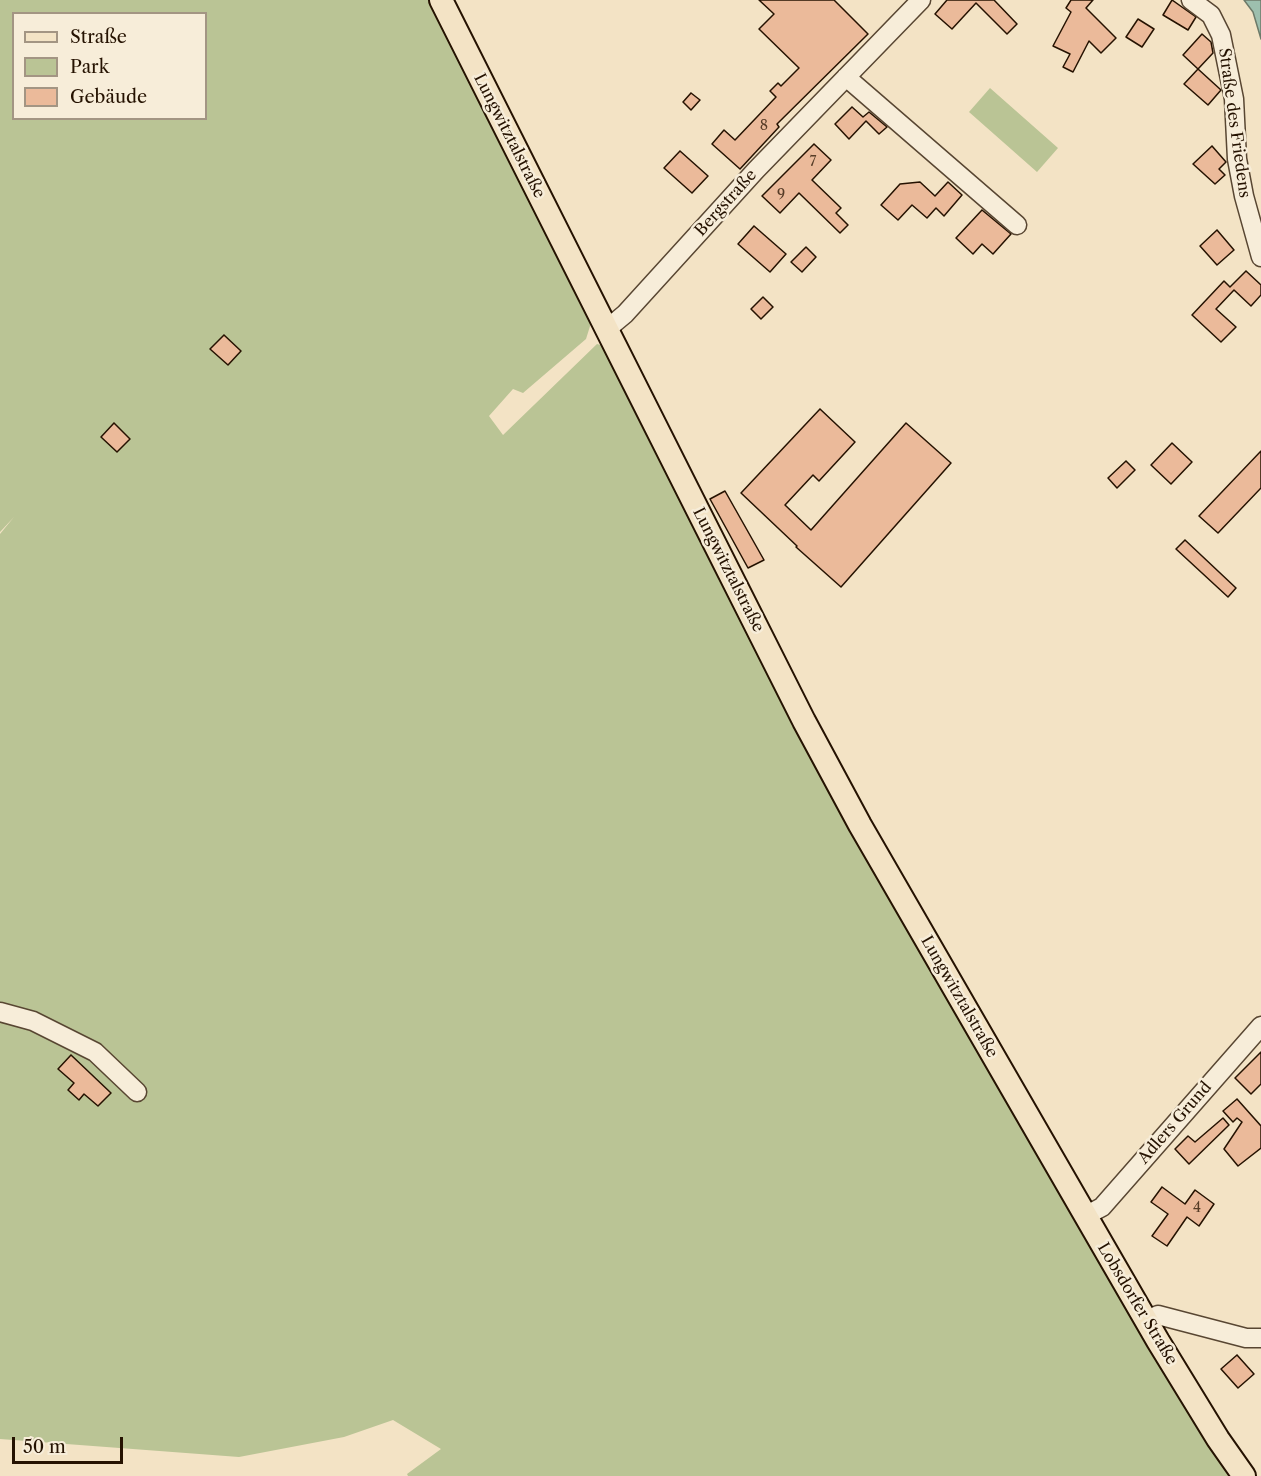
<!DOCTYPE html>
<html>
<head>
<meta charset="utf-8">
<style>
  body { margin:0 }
  #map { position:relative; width:1261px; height:1476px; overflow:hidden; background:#f3e3c5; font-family:"Libre Caslon Text",serif }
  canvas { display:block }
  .legend { position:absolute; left:12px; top:12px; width:195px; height:108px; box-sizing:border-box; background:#f7edd9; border:2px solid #a39583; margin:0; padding:8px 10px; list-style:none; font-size:18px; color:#251201 }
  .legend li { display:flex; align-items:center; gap:12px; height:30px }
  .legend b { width:30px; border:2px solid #a39583 }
  .scale { position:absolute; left:12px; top:1437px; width:111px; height:27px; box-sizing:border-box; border:3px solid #251201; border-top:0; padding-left:8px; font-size:18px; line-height:21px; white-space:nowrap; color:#251201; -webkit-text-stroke:4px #f7edd9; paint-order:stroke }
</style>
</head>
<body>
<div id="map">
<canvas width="1261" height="1476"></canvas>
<ul class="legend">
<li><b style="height:8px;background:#f3e3c5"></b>Straße</li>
<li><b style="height:16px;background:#bac495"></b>Park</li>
<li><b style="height:16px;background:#ebba9a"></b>Gebäude</li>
</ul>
<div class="scale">50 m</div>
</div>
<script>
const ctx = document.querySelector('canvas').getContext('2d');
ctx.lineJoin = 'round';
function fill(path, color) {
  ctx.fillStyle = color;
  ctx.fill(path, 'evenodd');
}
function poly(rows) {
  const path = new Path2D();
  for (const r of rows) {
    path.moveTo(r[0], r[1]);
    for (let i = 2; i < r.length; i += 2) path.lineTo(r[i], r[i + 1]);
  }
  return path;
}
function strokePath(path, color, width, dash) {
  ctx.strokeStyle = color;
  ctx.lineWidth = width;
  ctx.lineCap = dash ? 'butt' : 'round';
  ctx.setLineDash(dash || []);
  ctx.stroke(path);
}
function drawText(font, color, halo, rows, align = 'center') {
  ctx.font = font + ' "Libre Caslon Text",serif';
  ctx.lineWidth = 5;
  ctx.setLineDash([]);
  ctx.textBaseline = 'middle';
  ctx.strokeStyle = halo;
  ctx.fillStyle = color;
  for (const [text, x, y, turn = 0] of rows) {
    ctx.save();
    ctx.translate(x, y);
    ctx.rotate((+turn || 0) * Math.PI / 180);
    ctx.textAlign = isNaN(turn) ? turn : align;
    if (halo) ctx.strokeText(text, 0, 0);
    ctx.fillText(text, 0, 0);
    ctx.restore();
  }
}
const green = poly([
  [0,0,428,0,591,323,586,339,523,393,513,389,489,416,503,435,597,344,604,346,1026,1133,1110,1280,1232,1476,408,1476,407,1474,441,1449,393,1420,344,1437,239,1457,0,1439,0,534,14,517,0,532],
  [14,14,206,14,206,118,14,118],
  [990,88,1058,148,1037,172,969,112]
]);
const water = poly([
  [1244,0,1261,0,1261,39,1253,12,1244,0]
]);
const building = poly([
  [759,0,834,0,868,34,777,124,779,127,740,169,712,144,724,130,735,140,776,97,770,91,778,83,781,86,799,68,759,29,774,14,759,0],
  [947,0,994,0,1017,24,1007,34,976,3,952,29,935,14,947,0],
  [1071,0,1093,0,1086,8,1116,38,1101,53,1089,41,1073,72,1063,67,1070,54,1053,46,1071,12,1066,8,1071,0],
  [1172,0,1196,17,1188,30,1163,15,1172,0],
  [1138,19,1154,29,1142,47,1126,37,1138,19],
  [1202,34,1211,42,1213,53,1198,69,1183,55,1202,34],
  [1198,69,1221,90,1208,105,1184,84,1198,69],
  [691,93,700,100,691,110,683,102,691,93],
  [852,107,863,117,869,112,887,127,879,134,866,121,849,139,835,124,852,107],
  [814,144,831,160,812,180,841,208,836,213,848,225,840,233,799,193,780,213,762,196,814,144],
  [1212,146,1226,162,1219,169,1225,175,1215,184,1193,164,1212,146],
  [680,151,708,176,692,193,664,168,680,151],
  [920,182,935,196,948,182,962,195,944,216,936,208,927,218,912,205,898,220,881,205,900,184,920,182],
  [982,210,1011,234,993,254,982,244,973,254,956,238,982,210],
  [754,226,786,254,770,272,738,244,754,226],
  [1217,230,1234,250,1217,265,1200,246,1217,230],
  [806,247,816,257,802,272,791,262,806,247],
  [1246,271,1261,285,1261,295,1251,306,1234,290,1216,309,1236,327,1221,342,1192,315,1224,281,1230,287,1246,271],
  [763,297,773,307,761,319,751,309,763,297],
  [224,335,241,351,228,365,210,349,224,335],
  [820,409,855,442,819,481,813,475,785,505,811,530,906,423,951,463,841,587,796,547,797,546,741,493,820,409],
  [114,423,130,439,117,452,101,437,114,423],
  [1172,443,1192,462,1171,484,1151,465,1172,443],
  [1261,451,1261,488,1218,533,1199,516,1261,451],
  [1126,461,1135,470,1117,488,1108,478,1126,461],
  [725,491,764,560,748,568,710,499,725,491],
  [1185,540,1236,588,1228,597,1176,549,1185,540],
  [1261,1052,1261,1084,1251,1094,1235,1078,1261,1052],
  [71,1055,111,1093,98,1106,84,1094,79,1100,68,1090,74,1083,58,1069,71,1055],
  [1237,1099,1261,1126,1261,1148,1238,1166,1224,1149,1242,1122,1237,1118,1233,1122,1223,1111,1237,1099],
  [1223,1118,1229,1125,1189,1164,1175,1149,1188,1136,1195,1142,1223,1118],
  [1162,1187,1185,1204,1195,1190,1214,1204,1199,1226,1187,1217,1167,1246,1152,1236,1168,1214,1151,1202,1162,1187],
  [1237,1355,1254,1374,1238,1388,1221,1369,1237,1355]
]);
const minor = poly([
  [1191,0,1211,15,1221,35,1234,99,1237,159,1244,196,1261,257],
  [846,77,1017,225],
  [607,329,625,314,756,170,921,0],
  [0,1012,33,1021,95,1052,137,1092],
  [1085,1216,1102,1207,1261,1026],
  [1147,1320,1158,1315,1246,1338,1261,1338]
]);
const major = poly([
  [441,0,804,721,860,825,1158,1341,1218,1439,1244,1476]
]);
const numberNames = [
  ["8",764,126],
  ["7",813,162],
  ["9",781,195],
  ["4",1197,1208]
];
const streetNames = [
  ["Straße des Friedens",1234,123,82],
  ["Lungwitztalstraße",509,136,63],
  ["Bergstraße",726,203,-48],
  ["Lungwitztalstraße",728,570,63],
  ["Lungwitztalstraße",959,997,60],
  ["Adlers Grund",1175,1123,-49],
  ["Lobsdorfer Straße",1137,1304,59]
];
fill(green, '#bac495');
fill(water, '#9dbfae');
strokePath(water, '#6d7a69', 1.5);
fill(building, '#ebba9a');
strokePath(building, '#251201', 1.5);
strokePath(minor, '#584632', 21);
strokePath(major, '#251201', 26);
strokePath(minor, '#f7edd9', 18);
strokePath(major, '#f3e3c5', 22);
drawText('14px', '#563c27', null, numberNames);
drawText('16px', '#251201', '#f7edd9', streetNames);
</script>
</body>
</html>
